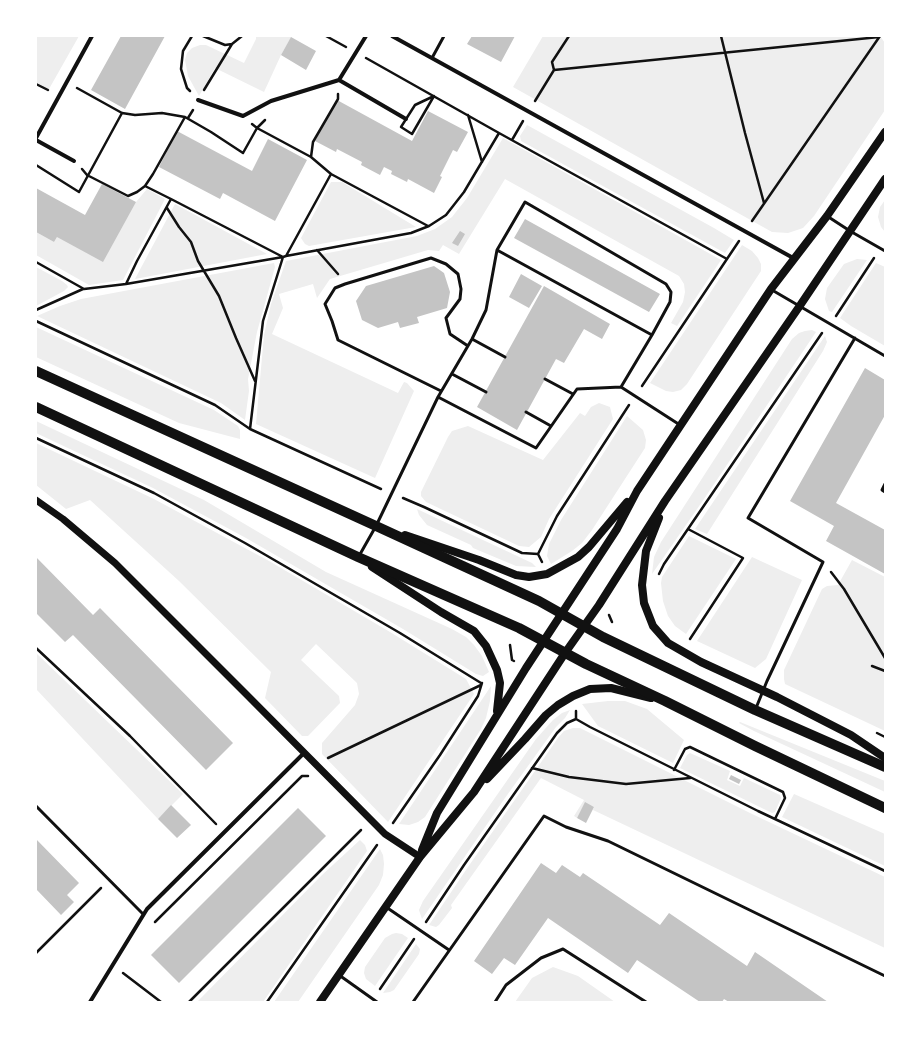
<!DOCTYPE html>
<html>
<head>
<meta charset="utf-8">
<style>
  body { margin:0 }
  #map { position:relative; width:921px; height:1038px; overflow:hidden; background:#fff; font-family:Rubik,sans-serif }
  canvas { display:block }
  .frame { position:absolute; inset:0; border:37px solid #fff; pointer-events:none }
</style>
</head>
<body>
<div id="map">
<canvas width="921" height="1038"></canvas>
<div class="frame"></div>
</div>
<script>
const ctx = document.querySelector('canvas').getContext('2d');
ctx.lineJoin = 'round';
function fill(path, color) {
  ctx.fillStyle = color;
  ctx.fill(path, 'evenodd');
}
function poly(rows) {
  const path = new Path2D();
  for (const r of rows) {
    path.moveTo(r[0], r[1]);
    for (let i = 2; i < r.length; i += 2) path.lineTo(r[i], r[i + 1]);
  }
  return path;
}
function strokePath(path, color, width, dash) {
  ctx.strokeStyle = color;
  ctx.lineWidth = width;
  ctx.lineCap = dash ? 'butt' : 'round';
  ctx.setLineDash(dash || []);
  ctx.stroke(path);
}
const green = poly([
  [36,36,79,36,49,89,36,85],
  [256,36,292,36,281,55,264,92,215,68,199,96,188,76,185,60,187,53,192,48,200,45,206,45,244,63,256,39],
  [543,36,880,36,885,43,885,110,814,216,803,228,788,233,772,232,513,87],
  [527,125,714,228,734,240,725,253,521,141,520,136],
  [503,138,721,260,677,326,671,323,683,302,685,292,684,284,679,276,505,179,459,254,443,245,439,251,428,250,330,279,317,298,313,284,279,294,283,308,272,334,398,393,404,382,407,383,414,391,375,478,256,424,264,335,271,304,286,261,417,236,435,229,452,217,467,198],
  [331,182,342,182,416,227,309,246,305,244,301,238],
  [147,189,165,199,123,280,89,285,36,255,36,232,54,242,57,237,136,202],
  [885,200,885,232,881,227,878,217,880,207],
  [175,204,267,254,135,279],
  [742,245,752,251,758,258,761,264,761,271,687,384,681,390,673,392,666,391,650,383],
  [857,259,867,260,832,312,829,311,825,299,827,288,844,264],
  [274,263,275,267,257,332,248,379,249,391,245,420,221,403,37,316,60,306,81,299],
  [876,263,885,267,885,346,851,326,840,318],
  [36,267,62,281,67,285,68,287,64,291,36,306],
  [36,327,214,410,238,426,240,430,240,439,179,423,36,357],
  [812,330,816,332,704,499,652,574,654,557,661,542,792,339,799,333,805,331],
  [825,336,827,342,823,351,707,534,695,529],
  [599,403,610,407,613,419,549,519,541,537,529,547,519,546,426,502,421,496,421,492,448,437,452,431,468,426,543,460,580,413,585,416,591,407],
  [627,416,643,430,646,440,645,448,592,530,582,543,572,551,551,564,547,556,549,544,561,520],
  [36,421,204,500,326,572,452,629,466,637,474,645,482,656,489,672,483,676,476,674,403,629,246,538,153,488,36,433],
  [36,443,154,499,269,561,390,632,466,679,474,694,388,822,322,754,322,743,355,705,359,694,357,683,316,644,301,660,339,696,340,703,308,736,302,736,265,698,271,672,179,581,90,500,66,509,36,485],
  [417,509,532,563,536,567,516,566,473,548,471,545,427,525,419,515],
  [689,536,736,559,686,634,675,626,668,616,663,601,661,583,662,577],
  [752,557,802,580,766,659,755,668,697,641],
  [852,560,885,577,885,731,785,684,784,679,784,670,822,589,827,586,838,585],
  [36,653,183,794,158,819,36,689],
  [491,686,490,701,486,718,481,729,425,817,418,822,409,825,399,824],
  [608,701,625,701,647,709,684,740,673,763,598,726,582,704],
  [570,710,565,718,556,727,505,798,422,919,419,910,423,901,536,739,553,720,562,713],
  [740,722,885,781,885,792,754,731,739,723],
  [573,728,580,728,750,813,885,877,885,948,593,810,594,807,585,803,577,818,574,816,584,800,541,778,451,905,452,908,439,925,436,927,429,925,468,867,558,738,564,731],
  [690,753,730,771,727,780,740,786,744,778,780,795,781,798,775,812,772,813,680,768,687,755],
  [794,794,885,834,885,866,782,817],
  [360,840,365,845,367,851,263,1002,197,1002,322,875],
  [380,849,383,855,384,864,383,875,379,885,298,1002,274,1002],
  [396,933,402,934,408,938,375,986,366,979,364,973,365,967,385,938,392,934],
  [416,944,420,949,419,954,394,990,390,992,383,993],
  [553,967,578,976,615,1002,515,1002,532,978]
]);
const building = poly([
  [121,36,165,36,125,109,91,90],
  [472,36,515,36,501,62,467,44],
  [291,37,316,51,306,70,281,55],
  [337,100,412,141,428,111,468,132,457,152,453,150,440,176,442,177,434,193,408,179,407,182,391,174,392,171,384,167,380,175,361,165,362,162,337,149,336,152,315,141],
  [177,131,252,171,268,139,307,160,275,221,223,193,220,199,159,167],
  [102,184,136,202,103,262,57,237,54,242,36,232,36,188,85,215],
  [525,219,660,294,649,312,514,238],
  [460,231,465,234,458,246,452,243],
  [434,266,444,273,450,292,447,308,417,317,419,323,400,328,398,322,378,328,362,320,356,301,366,286],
  [521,274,542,286,529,308,509,297],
  [544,286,610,324,602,339,584,329,564,363,556,359,517,430,477,407],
  [865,368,885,380,885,415,836,503,885,530,885,574,826,541,834,526,790,501],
  [36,557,93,615,100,608,233,743,206,770,73,635,65,642,36,613],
  [731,775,741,780,739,784,729,779],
  [585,802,594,807,586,823,577,818],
  [171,805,191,825,177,838,158,819],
  [298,808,326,836,179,983,151,955],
  [36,839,79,883,67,895,74,902,61,915,36,889],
  [541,863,556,873,562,865,580,877,583,873,660,925,669,913,747,966,755,952,828,1002,729,1002,724,999,722,1002,700,1002,637,960,628,973,548,918,515,965,504,958,492,974,474,961]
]);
const path = poly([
  [203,36,225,45,232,44,242,36],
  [326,36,346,47],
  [721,36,745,133,764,203],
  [554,70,879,37],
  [36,84,48,90],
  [77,88,122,113,135,115,162,113,185,117,211,132,243,153,257,128,265,120],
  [204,90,232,44],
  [190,91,187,88,181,69,183,51,192,36],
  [434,96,412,134,401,127,415,105,434,96],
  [535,101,554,70,552,62,569,36],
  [468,115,482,162],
  [188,118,193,110],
  [252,124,257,128,311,157,331,174],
  [499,133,727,259],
  [512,140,523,121],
  [311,157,313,142,338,99,338,94],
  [36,165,79,192,122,113],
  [82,169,87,175,128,196,137,192,145,186,153,174,185,117],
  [145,186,171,199],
  [167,208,179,227,191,242,198,261,219,296,236,338,255,381],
  [752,221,880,36],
  [317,250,338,274],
  [286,256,411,233,429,226,446,215,464,192,499,133,366,58],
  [36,262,84,289,126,284,283,257],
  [126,284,137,261,171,199,283,257],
  [36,310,83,289],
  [836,316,874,258],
  [36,321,215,405,250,429,381,489],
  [642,386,739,241],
  [250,429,263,321,283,257,286,256,331,174,428,226],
  [36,438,154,493,245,543,400,633,481,683],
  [403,498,424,507,522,553,538,554],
  [688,529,743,558,690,639],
  [542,562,538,554,557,516,629,405],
  [831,572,844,589,885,658],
  [659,574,664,564,822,333],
  [609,615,612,622],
  [510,645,512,660,514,661],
  [36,648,130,736,216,824],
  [872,666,885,671],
  [576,711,576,719,590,727,758,811,885,871],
  [877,733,885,737],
  [328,758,481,685],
  [532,768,569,777,626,784,690,778],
  [674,770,685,749,690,747,783,792,785,798,775,819],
  [393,823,440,755,478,696,482,683],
  [155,922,302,776,308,776],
  [426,922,464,865,557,733,567,723,576,719],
  [36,953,101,888],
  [123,973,161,1002],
  [380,989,414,939],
  [189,1002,361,830],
  [267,1002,377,845]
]);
const service = poly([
  [432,58,444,36],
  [827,216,850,231,885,251],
  [497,250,525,202,666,284,671,292,670,302,652,335],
  [772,290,885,356],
  [472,339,505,357],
  [452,374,486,392],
  [545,379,573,394],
  [441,391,338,340,332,321,325,304,335,288,345,284,431,258,446,264,458,274,461,289,460,299,446,318,450,334,468,346],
  [438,397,536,448,577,389,621,387,680,425],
  [526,412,551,426],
  [885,484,882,490,885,492],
  [359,556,376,526,438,397,472,339,486,310,497,250,652,335,621,387],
  [756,708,767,681,823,562,748,518,855,338],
  [36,806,143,914],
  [386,907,449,950],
  [339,975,377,1002],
  [413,1002,544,816,566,827,608,841,885,976],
  [495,1002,506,985,541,958,563,949,646,1002]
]);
const minor = poly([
  [392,36,795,259],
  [339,80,406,119],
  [198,100,243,116,271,101,339,80,366,36],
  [36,138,92,36],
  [36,140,74,161],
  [90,1002,147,909,304,753]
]);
const tertiary = poly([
  [36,500,63,519,115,563,247,695,385,834,420,857]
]);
const secondary = poly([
  [659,518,646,551,642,585,644,603,653,626,668,643,701,662,777,697,851,735,885,758],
  [405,535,479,560,516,575,529,577,547,574,578,557,589,547,627,502],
  [372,567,441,612,474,631,486,646,497,670,500,683,497,711],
  [487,779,525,739,546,715,558,705,573,696,590,689,611,688,651,698],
  [422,850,437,813,526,668,617,529,637,491,771,289,827,216,885,132],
  [320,1002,420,857,474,792,565,653,599,605,665,501,799,307,885,179]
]);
const primary = poly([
  [36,371,376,526,539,601,603,637,755,710,885,767],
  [36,407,358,557,519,628,586,664,665,701,755,746,885,808]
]);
fill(green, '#eee');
fill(building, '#c4c4c4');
strokePath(path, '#111', 2.5);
strokePath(service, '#111', 3);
strokePath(minor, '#111', 4);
strokePath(tertiary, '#111', 7);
strokePath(secondary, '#111', 8);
strokePath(primary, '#111', 10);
</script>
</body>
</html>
